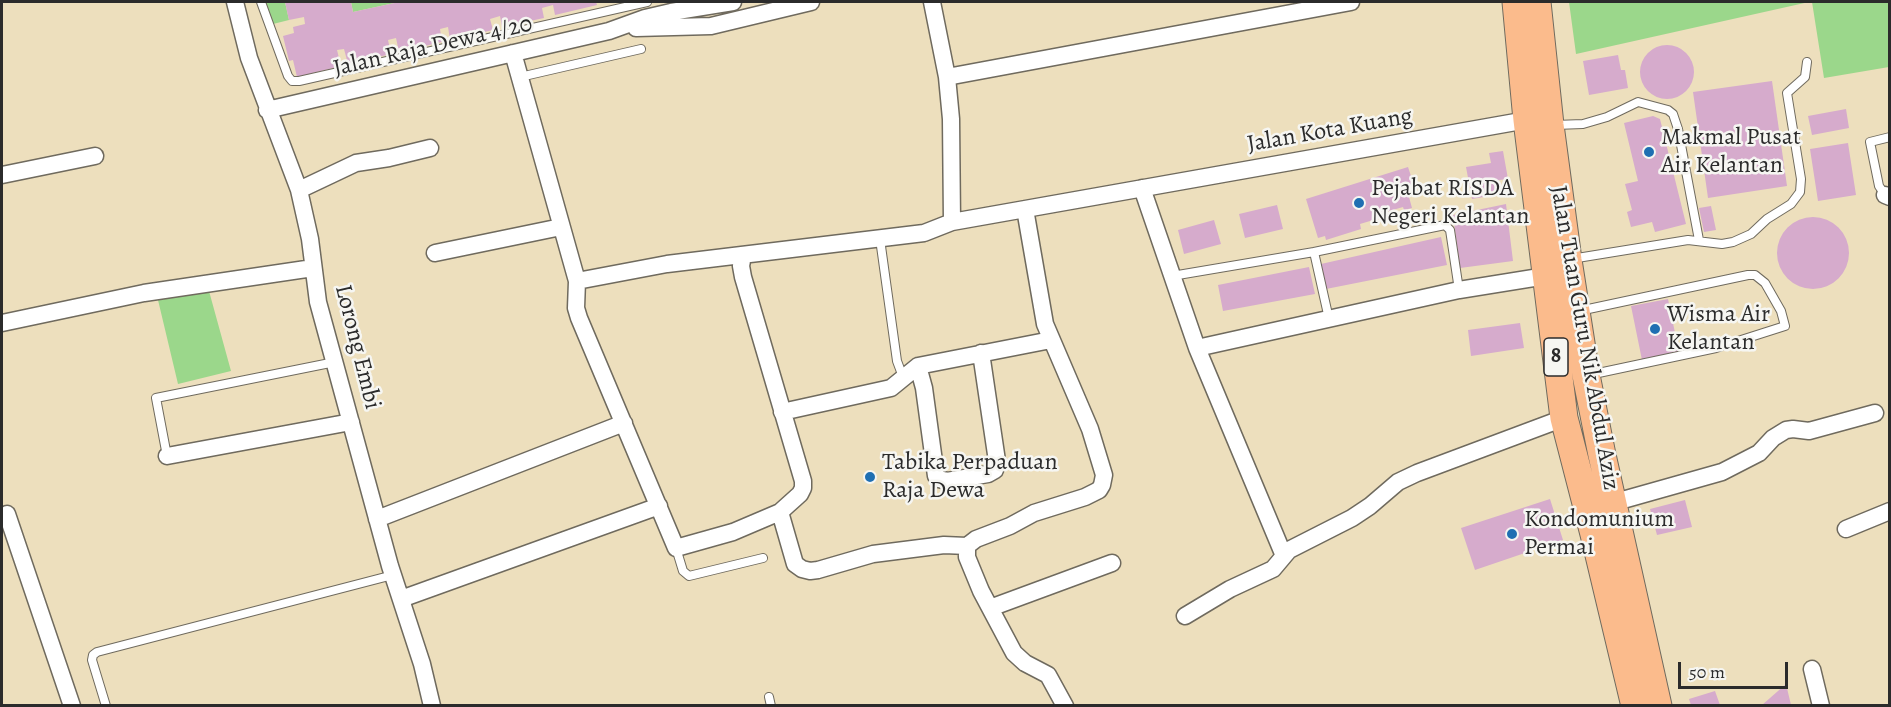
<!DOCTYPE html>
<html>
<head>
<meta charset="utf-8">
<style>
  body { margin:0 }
  #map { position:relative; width:1891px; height:707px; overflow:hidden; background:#eddfbd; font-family:Alegreya,serif }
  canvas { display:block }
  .frame { position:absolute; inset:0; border:3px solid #2b2b2b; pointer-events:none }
  .scale { position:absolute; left:1678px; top:662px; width:110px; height:27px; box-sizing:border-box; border:3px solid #2b2b2b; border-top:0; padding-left:8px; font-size:18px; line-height:21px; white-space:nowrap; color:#2b2b2b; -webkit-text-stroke:4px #f6f6f2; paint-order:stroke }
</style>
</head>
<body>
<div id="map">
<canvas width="1891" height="707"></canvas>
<div class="frame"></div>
<div class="scale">50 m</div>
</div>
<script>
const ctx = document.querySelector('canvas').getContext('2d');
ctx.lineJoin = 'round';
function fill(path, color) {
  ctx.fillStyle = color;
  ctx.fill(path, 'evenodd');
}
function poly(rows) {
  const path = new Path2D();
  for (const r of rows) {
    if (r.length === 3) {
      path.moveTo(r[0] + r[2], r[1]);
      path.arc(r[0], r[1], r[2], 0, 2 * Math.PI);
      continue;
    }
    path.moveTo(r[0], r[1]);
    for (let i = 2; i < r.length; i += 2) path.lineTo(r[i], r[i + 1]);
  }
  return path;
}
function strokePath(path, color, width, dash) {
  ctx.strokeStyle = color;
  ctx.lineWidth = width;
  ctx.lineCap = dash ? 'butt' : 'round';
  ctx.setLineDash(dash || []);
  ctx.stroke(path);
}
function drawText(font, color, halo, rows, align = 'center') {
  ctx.font = font + ' Alegreya,serif';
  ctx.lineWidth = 5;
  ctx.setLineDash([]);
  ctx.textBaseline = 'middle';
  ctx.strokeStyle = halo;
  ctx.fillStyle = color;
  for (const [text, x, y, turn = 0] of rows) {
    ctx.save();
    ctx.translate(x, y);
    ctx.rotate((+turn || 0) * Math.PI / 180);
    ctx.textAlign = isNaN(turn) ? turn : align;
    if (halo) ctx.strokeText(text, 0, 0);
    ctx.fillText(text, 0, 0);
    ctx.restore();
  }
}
const green = poly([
  [264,2,285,2,289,20,273,24],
  [351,2,399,2,353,12],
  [1569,2,1809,2,1576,54],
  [1812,2,1889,2,1889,67,1824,78],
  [209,291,231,371,178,384,158,300]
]);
const building = poly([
  [285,2,351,2,353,12,399,2,596,2,597,5,555,15,553,5,542,8,544,18,502,27,500,16,490,19,493,30,450,40,448,27,440,29,442,42,399,52,396,38,388,40,391,54,348,64,344,49,337,50,341,66,297,77,293,60,289,61,283,36,294,33,293,27,305,24,304,17,289,20],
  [1667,72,27],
  [1618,55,1621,70,1625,70,1628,88,1589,95,1583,61],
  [1772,81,1787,186,1708,198,1693,92],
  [1846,109,1849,128,1812,135,1808,116],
  [1653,116,1660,119,1686,224,1655,232,1652,222,1631,227,1627,212,1632,210,1625,184,1638,181,1624,123],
  [1848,143,1856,195,1818,201,1810,149],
  [1503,151,1508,179,1499,180,1501,194,1472,199,1466,167,1491,163,1489,153],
  [1408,167,1417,194,1409,197,1412,208,1404,210,1403,207,1379,214,1380,218,1360,224,1361,229,1326,240,1325,236,1318,238,1306,199],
  [1506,204,1513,261,1460,268,1453,215],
  [1277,205,1283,229,1245,238,1239,214],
  [1711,206,1716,230,1704,232,1699,208],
  [1813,253,36],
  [1214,220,1221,244,1184,254,1178,230],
  [1441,237,1447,265,1326,289,1321,264],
  [1309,267,1315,294,1223,311,1218,285],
  [1668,299,1679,352,1642,360,1631,306],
  [1520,323,1524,348,1471,356,1468,330],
  [1550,499,1563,540,1475,570,1461,528],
  [1685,500,1692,527,1657,535,1650,509],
  [1786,684,1791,705,1762,705],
  [1715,691,1720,705,1691,705,1689,699]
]);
const service = poly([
  [261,2,288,76,292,81,299,81,647,2],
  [520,77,641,49],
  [1555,125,1583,124,1607,117,1638,102,1668,110,1673,114,1678,129,1699,240],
  [1885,195,1879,186,1870,142,1890,137],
  [880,239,897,361,903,377],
  [1314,252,1329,319],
  [1571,259,1688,240,1722,244,1733,242,1751,234,1767,219,1791,204,1800,192,1801,179,1787,93,1805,77,1807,62],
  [1172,276,1314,252,1445,225,1450,230,1459,290],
  [1579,311,1748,275,1755,275,1765,283,1781,311,1785,326,1716,348,1589,375],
  [167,456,156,398,335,362],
  [676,548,683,571,689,576,763,558],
  [769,697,771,706],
  [106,706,92,660,93,655,97,652,393,575]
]);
const minor = poly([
  [235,2,249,58,299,190,310,239,318,302,390,566,422,664,432,706],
  [932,2,947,77,951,119,952,222],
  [636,28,711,26,811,2],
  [513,53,577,281,576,308,579,318,676,548,733,532,780,512],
  [947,77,1351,2],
  [267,110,609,31,645,18,671,12,733,2],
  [2,175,95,156],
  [1142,188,1197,348,1284,556],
  [299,190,356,163,389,158,430,148],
  [1885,195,1890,197],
  [435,253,561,227],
  [743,255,741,266,743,277,803,481,803,488,800,494,780,512,795,564,802,569,810,571,818,570,873,554,944,545,967,546,976,539,1010,526,1034,513,1085,497,1099,490,1102,485,1104,475,1090,429,1045,324,1025,209],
  [577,281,667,264,924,233,952,222,1527,120],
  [2,323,144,293,313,268],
  [1197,348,1459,290,1546,276],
  [918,366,924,388,936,476,939,479,947,481,988,474,995,470,997,461,981,353],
  [782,412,891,388,918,366,1051,340],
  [167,456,351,422],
  [1612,503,1722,472,1759,453,1773,438,1786,430,1793,429,1809,431,1875,413],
  [7,514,72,706],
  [377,519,624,423],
  [1846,529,1890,511],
  [967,546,967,557,981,591,1014,653,1025,663,1048,675,1065,706],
  [401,599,659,506],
  [990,608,1112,563],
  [1185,616,1230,589,1273,569,1289,550,1352,518,1370,506,1398,482,1417,473,1564,418],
  [1812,669,1821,706]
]);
const primary = poly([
  [1516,2,1527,120,1564,418,1594,534,1635,706],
  [1537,2,1550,125,1568,260,1586,375,1602,455,1658,706]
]);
const markers = [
  [1649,152,6,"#1f6fb2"],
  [1359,203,6,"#1f6fb2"],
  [1655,329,6,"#1f6fb2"],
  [870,477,6,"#1f6fb2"],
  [1512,534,6,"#1f6fb2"]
];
const shields = [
  [1556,357,24]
];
const shieldNames = [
  ["8",1556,357]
];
const streetNames = [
  ["Jalan Raja Dewa 4/20",433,47,-13],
  ["Jalan Kota Kuang",1330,131,-10],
  ["Jalan Tuan Guru Nik Abdul Aziz",1584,338,80],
  ["Lorong Embi",357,347,76]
];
const poiNames = [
  ["Makmal Pusat",1661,138],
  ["Air Kelantan",1661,166],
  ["Pejabat RISDA",1371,189],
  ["Negeri Kelantan",1371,217],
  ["Wisma Air",1667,315],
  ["Kelantan",1667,343],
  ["Tabika Perpaduan",882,463],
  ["Raja Dewa",882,491],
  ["Kondomunium",1524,520],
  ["Permai",1524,548]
];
fill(green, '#9bd78b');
fill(building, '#d6abcc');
strokePath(service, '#6f6a5e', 10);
strokePath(minor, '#6f6a5e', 19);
strokePath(primary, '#6f6a5e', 29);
strokePath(service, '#fff', 8);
strokePath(minor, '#fff', 16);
strokePath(primary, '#fbbb8c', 27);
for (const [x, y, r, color] of markers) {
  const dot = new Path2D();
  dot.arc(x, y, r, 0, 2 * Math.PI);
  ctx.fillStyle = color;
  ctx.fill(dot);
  strokePath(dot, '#f6f6f2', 2);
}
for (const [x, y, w] of shields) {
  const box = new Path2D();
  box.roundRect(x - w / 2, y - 19, w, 38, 4.5);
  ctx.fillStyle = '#f6f6f2';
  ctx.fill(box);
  strokePath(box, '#2b2b2b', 1.5);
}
drawText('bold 22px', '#2b2b2b', null, shieldNames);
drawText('24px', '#2b2b2b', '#f6f6f2', streetNames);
drawText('24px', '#2b2b2b', '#f6f6f2', poiNames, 'left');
</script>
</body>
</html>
